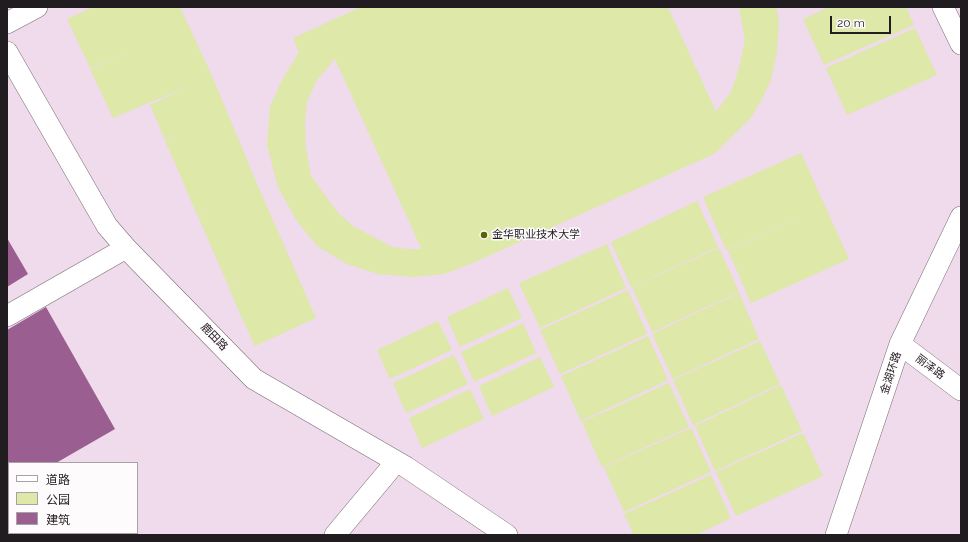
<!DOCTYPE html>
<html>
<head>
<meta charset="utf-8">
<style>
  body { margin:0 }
  #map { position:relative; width:968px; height:542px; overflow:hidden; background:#f8eaf5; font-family:Raleway,"Noto Sans SC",sans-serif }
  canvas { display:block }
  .frame { position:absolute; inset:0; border:8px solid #211c20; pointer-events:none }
  .legend { position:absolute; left:8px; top:462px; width:130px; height:72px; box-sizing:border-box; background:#fefbfd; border:1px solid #a6a2a5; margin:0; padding:5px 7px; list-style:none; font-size:12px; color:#211c20 }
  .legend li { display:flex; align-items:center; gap:8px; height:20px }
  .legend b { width:20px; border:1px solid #a6a2a5 }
  .scale { position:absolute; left:830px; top:16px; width:61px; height:18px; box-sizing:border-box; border:2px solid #211c20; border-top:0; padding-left:5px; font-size:12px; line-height:14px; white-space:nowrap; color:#211c20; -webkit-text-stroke:3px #fefbfd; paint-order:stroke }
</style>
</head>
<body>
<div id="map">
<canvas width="968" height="542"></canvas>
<div class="frame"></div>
<ul class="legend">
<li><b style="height:5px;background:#fff"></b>道路</li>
<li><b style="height:11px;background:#dde8a9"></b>公园</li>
<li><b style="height:11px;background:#9b5e91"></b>建筑</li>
</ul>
<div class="scale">20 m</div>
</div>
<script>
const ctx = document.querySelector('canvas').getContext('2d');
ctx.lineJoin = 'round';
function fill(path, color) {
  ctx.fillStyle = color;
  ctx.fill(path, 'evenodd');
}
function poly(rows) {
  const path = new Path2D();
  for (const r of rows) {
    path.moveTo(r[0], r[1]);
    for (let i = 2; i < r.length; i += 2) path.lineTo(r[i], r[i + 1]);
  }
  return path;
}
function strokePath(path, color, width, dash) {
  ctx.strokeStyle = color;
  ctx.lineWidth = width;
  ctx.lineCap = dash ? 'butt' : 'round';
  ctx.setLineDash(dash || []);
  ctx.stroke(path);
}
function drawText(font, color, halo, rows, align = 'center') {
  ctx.font = font + ' Raleway,"Noto Sans SC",sans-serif';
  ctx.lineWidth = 3;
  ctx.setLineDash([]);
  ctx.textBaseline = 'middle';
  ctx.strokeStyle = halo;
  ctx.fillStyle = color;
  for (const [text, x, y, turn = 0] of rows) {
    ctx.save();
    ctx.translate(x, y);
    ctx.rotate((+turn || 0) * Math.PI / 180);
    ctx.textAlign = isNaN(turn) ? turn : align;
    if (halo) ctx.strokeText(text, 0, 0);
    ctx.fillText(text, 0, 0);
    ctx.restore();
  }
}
const built = poly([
  [7,7,961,7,961,535,7,535],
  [9,463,137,463,137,533,9,533]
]);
const green = poly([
  [93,7,180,7,212,76,258,186,316,318,255,346,241,316,299,289,241,316,228,286,248,276,228,285,197,214,209,208,196,213,181,177,193,171,181,177,165,141,177,135,165,140,150,105,189,86,113,118,90,69,132,50,90,68,67,19],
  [361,7,668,7,716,112,731,92,739,68,745,39,739,7,776,7,779,19,777,52,771,80,761,101,750,119,714,154,473,263,444,274,413,277,378,274,347,264,317,246,297,221,278,187,267,145,270,107,281,82,299,52,293,38],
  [335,59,421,248,421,249,408,249,392,247,353,226,338,213,311,176,306,148,305,124,307,102,317,80],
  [829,7,906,7,914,25,824,65,803,19],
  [915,28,937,75,847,115,826,68],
  [801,153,849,259,751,303,728,250,823,207,726,250,703,197],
  [697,201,718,247,631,287,611,242],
  [607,244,626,288,540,328,519,283],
  [719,248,739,292,652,332,632,287],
  [508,288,522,318,460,347,447,317],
  [628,290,647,334,560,374,540,330],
  [739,293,759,339,673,379,652,334],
  [438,321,452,350,390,379,377,350],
  [523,323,536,353,474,382,461,352],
  [648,336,668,380,581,421,561,376],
  [760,341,780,384,693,425,673,380],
  [454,355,468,384,406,413,393,383],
  [540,357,554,387,492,416,479,386],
  [669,383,689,427,602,467,582,422],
  [781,385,802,431,715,471,695,426],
  [470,389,484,419,422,448,409,418],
  [691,428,711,472,624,512,604,467],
  [803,433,823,476,736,516,716,472],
  [711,475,731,518,696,535,634,535,624,514]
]);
const building = poly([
  [7,238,28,274,7,287],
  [46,307,115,429,56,463,7,463,7,330]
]);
const minor = poly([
  [943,7,961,44],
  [7,23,37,7],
  [7,52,107,226,126,248,254,379,406,467,507,535],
  [7,316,126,248],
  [900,344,961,390],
  [335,535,396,462],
  [836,535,900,344,961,217]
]);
const markers = [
  [484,235,4,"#5b6404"]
];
const poiNames = [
  ["金华职业技术大学",492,235]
];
const streetNames = [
  ["鹿田路",214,337,46],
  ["丽泽路",930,367,37],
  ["金湖环路",891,373,-72]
];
fill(built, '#efdbeb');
fill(green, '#dde8a9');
fill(building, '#9b5e91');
strokePath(minor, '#7a6e77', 22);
strokePath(minor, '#fff', 21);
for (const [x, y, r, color] of markers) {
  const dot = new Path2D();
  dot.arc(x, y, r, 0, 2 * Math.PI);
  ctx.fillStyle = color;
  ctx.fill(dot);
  strokePath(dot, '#fefbfd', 1.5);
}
drawText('11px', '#211c20', '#fefbfd', poiNames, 'left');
drawText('11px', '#211c20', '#fefbfd', streetNames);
</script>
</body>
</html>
